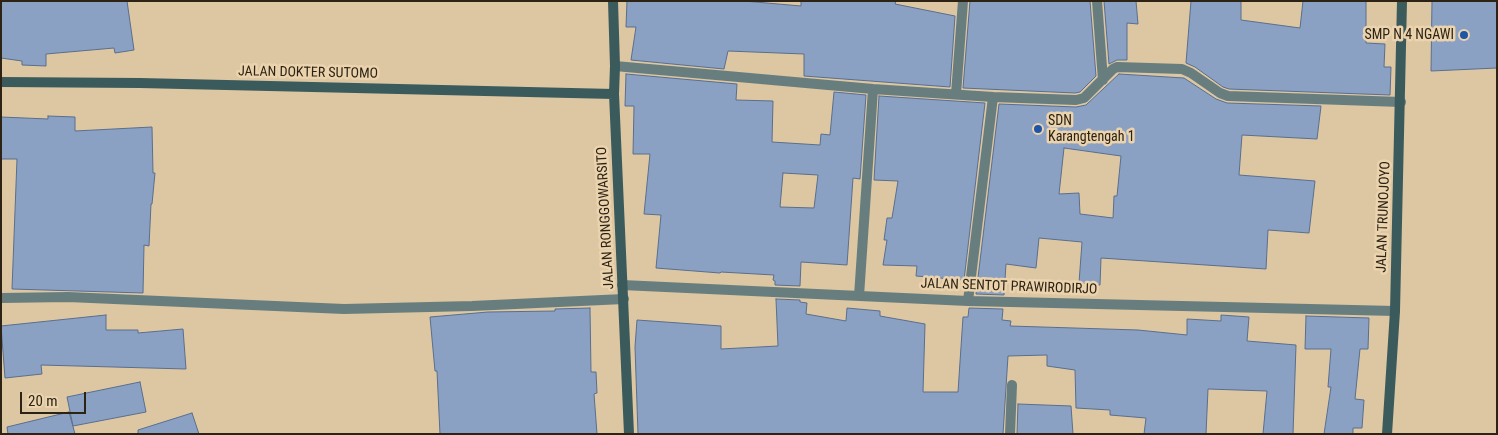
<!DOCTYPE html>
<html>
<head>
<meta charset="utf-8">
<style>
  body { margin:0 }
  #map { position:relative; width:1498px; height:435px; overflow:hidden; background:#ddc6a2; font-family:"Roboto Condensed",sans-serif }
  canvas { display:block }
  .frame { position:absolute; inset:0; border:2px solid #2c2315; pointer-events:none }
  .scale { position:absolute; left:20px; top:392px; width:66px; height:22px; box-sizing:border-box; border:2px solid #2c2315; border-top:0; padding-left:6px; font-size:15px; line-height:18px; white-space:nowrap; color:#2c2315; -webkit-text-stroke:4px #ebd3ae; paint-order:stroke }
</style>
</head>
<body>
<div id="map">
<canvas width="1498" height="435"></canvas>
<div class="frame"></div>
<div class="scale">20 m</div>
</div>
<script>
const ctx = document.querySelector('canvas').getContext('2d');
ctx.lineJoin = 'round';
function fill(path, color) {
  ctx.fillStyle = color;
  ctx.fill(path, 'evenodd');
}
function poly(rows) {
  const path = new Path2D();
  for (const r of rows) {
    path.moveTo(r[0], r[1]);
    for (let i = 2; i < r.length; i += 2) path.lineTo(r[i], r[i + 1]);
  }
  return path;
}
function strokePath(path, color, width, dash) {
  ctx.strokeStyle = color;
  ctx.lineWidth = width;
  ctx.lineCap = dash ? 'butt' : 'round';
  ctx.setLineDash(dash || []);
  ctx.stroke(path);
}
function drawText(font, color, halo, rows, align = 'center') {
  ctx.font = font + ' "Roboto Condensed",sans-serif';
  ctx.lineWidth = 5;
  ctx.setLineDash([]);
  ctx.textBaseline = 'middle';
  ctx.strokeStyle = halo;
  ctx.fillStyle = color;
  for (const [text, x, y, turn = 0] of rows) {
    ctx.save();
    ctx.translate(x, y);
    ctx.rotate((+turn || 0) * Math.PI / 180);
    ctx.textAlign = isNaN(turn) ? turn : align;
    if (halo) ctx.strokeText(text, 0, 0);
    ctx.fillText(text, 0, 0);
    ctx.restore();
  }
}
const building = poly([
  [1,1,127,1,134,50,115,53,114,48,46,54,46,66,22,65,22,61,1,58,1,1],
  [627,1,744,1,801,6,801,1,896,1,895,4,955,16,950,87,804,76,804,54,728,51,724,69,631,60,636,27,626,27,627,1],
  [970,1,1090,1,1096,76,1080,92,1075,93,963,88,970,1],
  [1104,1,1136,1,1138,24,1127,23,1127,60,1117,60,1109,64,1104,1],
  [1191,1,1241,1,1241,20,1300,28,1303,1,1366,1,1366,43,1385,44,1384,67,1391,67,1390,95,1229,89,1223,87,1195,67,1186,63,1191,1],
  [1432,1,1497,1,1497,68,1431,71,1432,1],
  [626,74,737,84,736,100,773,101,772,142,820,145,821,134,830,135,834,92,866,95,860,179,853,178,847,265,801,262,800,286,775,285,775,281,773,280,774,275,721,272,720,273,656,268,661,215,644,214,650,154,633,154,634,106,625,106,626,74],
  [783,173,818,175,814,208,780,207,783,173],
  [1119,74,1184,78,1216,99,1227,103,1321,106,1317,139,1242,135,1239,175,1315,181,1309,233,1268,230,1266,269,1101,258,1100,285,1079,283,1082,242,1039,238,1036,268,1006,264,1004,295,976,294,999,104,1076,107,1086,105,1119,74],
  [1064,148,1121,156,1117,196,1114,196,1113,218,1080,214,1079,193,1059,194,1064,148],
  [879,96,985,103,964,280,916,276,917,266,883,265,887,240,884,240,887,218,892,218,898,181,874,180,879,96],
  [48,116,75,117,75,131,152,127,153,173,155,173,152,204,151,204,149,246,144,245,143,293,12,289,17,159,1,159,1,117,48,119,48,116],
  [776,299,800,300,800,302,807,303,806,314,846,321,847,308,880,311,880,316,925,324,923,392,958,392,963,317,968,317,969,308,1003,309,1002,320,1011,321,1010,326,1138,330,1187,335,1187,319,1221,321,1221,315,1249,317,1247,341,1296,345,1293,434,1263,434,1267,391,1208,389,1206,434,1144,434,1146,418,1110,415,1110,410,1076,408,1075,370,1047,366,1047,355,1008,356,1003,434,638,434,635,347,637,320,721,326,721,349,778,346,776,299],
  [590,308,591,372,596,372,597,393,594,394,597,434,440,434,437,371,435,371,430,317,488,312,555,311,555,309,590,308],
  [106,315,106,330,138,330,138,333,183,329,186,369,41,365,42,374,5,378,1,326,106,315],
  [1306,316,1369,318,1368,349,1360,349,1355,399,1364,400,1362,428,1353,428,1353,434,1324,434,1331,387,1328,387,1331,349,1305,349,1306,316],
  [140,382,146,412,73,426,67,397,140,382],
  [1018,404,1071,406,1073,434,1017,434,1018,404],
  [69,412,75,434,8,434,7,427,69,412],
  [192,413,199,434,138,434,138,430,192,413]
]);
const street = poly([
  [1097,1,1103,80],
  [615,66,873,89,993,97,968,301],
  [956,94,963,1],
  [993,97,1076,100,1084,98,1113,69,1117,67,1182,69,1191,73,1220,93,1228,96,1401,102],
  [622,285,968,301,1395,311],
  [859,296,873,89],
  [1,298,68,297,344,309,472,306,624,299],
  [1010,434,1012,385]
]);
const secondary = poly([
  [613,1,615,66,614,94,629,434],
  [1,82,140,83,614,94],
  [1387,434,1395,311,1402,1]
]);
const markers = [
  [1464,35,5,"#1e55a7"],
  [1038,129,5,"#1e55a7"]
];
const poiNames = [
  ["SMP N 4 NGAWI",1454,35],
  ["SDN",1048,121,"left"],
  ["Karangtengah 1",1048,137,"left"]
];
const streetNames = [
  ["JALAN DOKTER SUTOMO",308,73,1],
  ["JALAN TRUNOJOYO",1384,217,-88],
  ["JALAN RONGGOWARSITO",606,218,-93],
  ["JALAN SENTOT PRAWIRODIRJO",1009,287,2]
];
fill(building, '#8ba1c3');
strokePath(building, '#596e8d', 1);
strokePath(street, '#687e7e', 10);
strokePath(secondary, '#3a5a5b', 10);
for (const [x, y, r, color] of markers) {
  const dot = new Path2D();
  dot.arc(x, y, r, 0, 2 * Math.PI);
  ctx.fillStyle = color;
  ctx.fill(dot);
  strokePath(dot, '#ebd3ae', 2);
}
drawText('14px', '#2c2315', '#ebd3ae', poiNames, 'right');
drawText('14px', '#2c2315', '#ebd3ae', streetNames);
</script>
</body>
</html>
